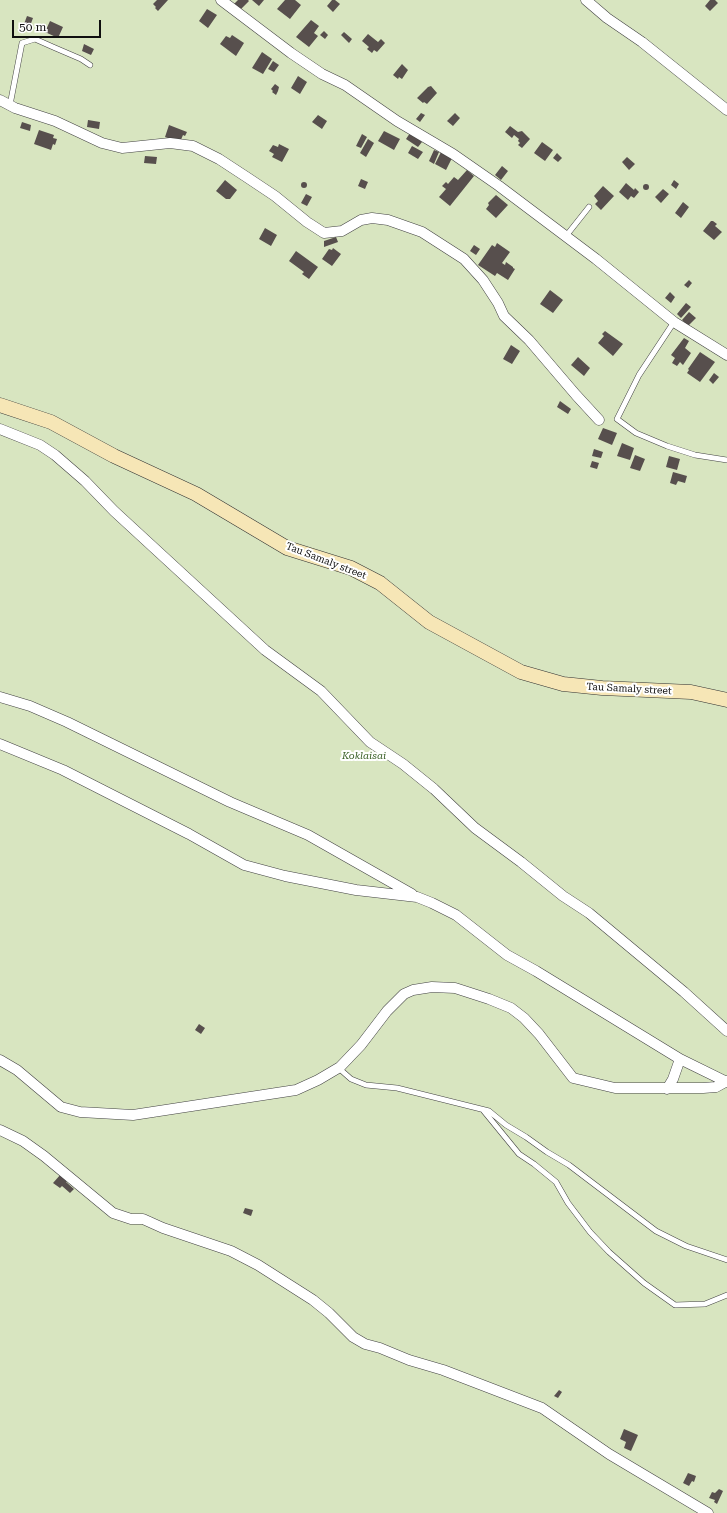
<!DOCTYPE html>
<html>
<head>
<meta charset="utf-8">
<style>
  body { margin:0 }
  #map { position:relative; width:727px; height:1513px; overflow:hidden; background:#fdfaf3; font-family:"Roboto Serif",serif }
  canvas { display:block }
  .scale { position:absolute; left:12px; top:20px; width:89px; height:18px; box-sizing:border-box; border:2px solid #0f0f0f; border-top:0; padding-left:5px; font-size:12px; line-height:14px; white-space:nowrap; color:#0f0f0f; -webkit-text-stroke:3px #fff; paint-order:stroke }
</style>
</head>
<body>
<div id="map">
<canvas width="727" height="1513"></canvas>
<div class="scale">50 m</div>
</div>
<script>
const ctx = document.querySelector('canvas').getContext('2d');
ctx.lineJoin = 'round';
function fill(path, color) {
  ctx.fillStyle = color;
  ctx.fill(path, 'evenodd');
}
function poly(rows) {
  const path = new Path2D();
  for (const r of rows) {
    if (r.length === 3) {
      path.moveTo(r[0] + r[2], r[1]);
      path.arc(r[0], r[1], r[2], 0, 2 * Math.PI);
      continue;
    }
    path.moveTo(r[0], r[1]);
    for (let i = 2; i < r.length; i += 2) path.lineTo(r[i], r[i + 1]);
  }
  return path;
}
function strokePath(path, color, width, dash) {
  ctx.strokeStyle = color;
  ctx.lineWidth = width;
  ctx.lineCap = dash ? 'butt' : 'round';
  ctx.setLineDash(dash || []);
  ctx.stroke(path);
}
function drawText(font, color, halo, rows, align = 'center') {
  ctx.font = font + ' "Roboto Serif",serif';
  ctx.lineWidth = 4;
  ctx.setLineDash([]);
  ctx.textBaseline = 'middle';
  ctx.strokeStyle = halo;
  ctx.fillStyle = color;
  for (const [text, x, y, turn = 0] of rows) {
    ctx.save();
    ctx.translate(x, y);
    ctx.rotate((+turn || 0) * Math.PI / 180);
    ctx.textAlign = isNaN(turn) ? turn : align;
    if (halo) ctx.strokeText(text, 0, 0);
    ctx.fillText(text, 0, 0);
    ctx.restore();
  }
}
const green = poly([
  [0,0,727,0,727,1513,0,1513]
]);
const building = poly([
  [157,0,168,0,158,11,155,8,156,7,153,4],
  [238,0,248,0,249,1,240,10,234,4],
  [252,0,264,0,259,6],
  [285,0,295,0,301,5,290,19,277,9],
  [332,0,335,0,340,4,333,12,327,6],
  [710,0,715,0,718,3,710,11,705,6],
  [207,9,217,15,208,28,199,21],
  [27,16,33,18,30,26,24,24],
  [311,20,319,26,314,33,318,36,309,47,296,37],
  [50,21,63,27,58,38,45,32],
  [324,31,328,35,325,39,320,35],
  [344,32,352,39,349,43,341,35],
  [368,34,378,42,381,39,385,43,377,52,374,50,372,53,367,49,369,47,362,41],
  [232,35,244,43,236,56,220,44,226,36,230,38],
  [84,44,94,49,91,55,82,51],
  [262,52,272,59,263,74,252,68],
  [273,61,279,65,274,72,268,69],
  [402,64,408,70,402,79,399,77,398,79,393,75],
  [298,76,307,82,300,94,291,88],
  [275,84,279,87,278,91,276,95,272,92,273,91,271,89],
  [431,86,437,93,427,104,424,102,423,103,417,98,428,87],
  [421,113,425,115,420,122,416,119],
  [455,113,460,118,453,126,447,121],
  [318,115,327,121,322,129,312,122],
  [88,120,100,122,99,129,87,127],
  [22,122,31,125,30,131,20,128],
  [169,125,187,132,185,136,183,135,180,142,165,137],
  [510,126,518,132,522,131,530,139,522,148,518,145,520,143,518,141,519,139,514,135,512,138,505,132],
  [39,130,54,135,53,138,57,139,55,145,53,144,51,150,34,144],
  [384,131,400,139,394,150,378,141],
  [410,133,422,142,418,147,406,139],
  [362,134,367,137,361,148,356,146],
  [368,139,374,143,366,157,360,153],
  [542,142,553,150,545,161,534,153],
  [279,144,289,149,282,162,272,157,274,154,269,151,273,145,278,147],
  [412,146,423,152,418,159,408,153],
  [434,150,439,152,434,164,429,161],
  [441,152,452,158,446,170,435,164],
  [557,153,562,158,558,162,553,158],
  [145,156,157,157,156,164,144,163],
  [627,157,635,164,629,170,622,162],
  [502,166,508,171,501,180,495,175],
  [467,170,474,176,450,206,439,197,446,189,442,186,446,182,448,184,454,177,458,180],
  [361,179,368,182,365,189,358,186],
  [225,180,237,190,230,199,226,199,216,191],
  [674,180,679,184,676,189,671,185],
  [304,185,3],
  [626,183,634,190,635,188,639,192,634,198,631,196,628,200,619,192],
  [646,187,3],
  [603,186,614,196,601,210,595,204,598,201,594,196],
  [663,189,669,194,661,203,655,197],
  [306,194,312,197,307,206,301,203],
  [496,195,508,205,496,218,486,209,489,205,488,203],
  [683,202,689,207,681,218,675,213],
  [711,221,713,221,717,224,715,226,722,232,714,240,703,231],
  [265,228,277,235,271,246,259,239],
  [336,237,338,242,324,247,324,241],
  [497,243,510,252,502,263,505,265,506,262,513,267,513,268,515,269,508,280,497,273,495,276,478,265,492,245,495,247],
  [474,245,480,249,476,255,470,251],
  [333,248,341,254,332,266,322,259,329,249,332,250],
  [296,251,318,267,309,279,302,274,304,272,289,261],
  [689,280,692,283,688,288,684,285],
  [550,290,563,300,553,313,540,304],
  [670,292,675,297,671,303,665,298],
  [686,303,691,307,681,318,677,314],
  [689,312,696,318,688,326,682,320],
  [605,331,623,344,613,356,598,343,604,336,602,334],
  [684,338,689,341,685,348,691,353,683,365,680,362,677,366,672,363,675,358,671,355],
  [511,345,520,351,512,364,503,359],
  [700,352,715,362,700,382,687,373,689,370,688,369],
  [578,357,590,368,584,376,571,365],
  [714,373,719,377,713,384,709,380],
  [560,401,571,409,568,414,557,407],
  [603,428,617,433,612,445,598,439],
  [622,443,634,448,630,460,617,456],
  [594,449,603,452,601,458,592,456],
  [635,455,645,459,640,471,630,468],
  [669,456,680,459,677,470,666,467],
  [592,461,599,463,597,469,590,467],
  [673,472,687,476,685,483,678,481,676,485,670,483],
  [199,1024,205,1028,201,1034,195,1030],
  [61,1174,67,1180,66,1182,74,1189,70,1193,62,1186,60,1188,53,1183],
  [245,1208,253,1210,251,1216,243,1213],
  [559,1390,562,1392,558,1398,554,1396],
  [624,1429,638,1435,631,1451,624,1448,626,1442,620,1439],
  [688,1473,696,1476,694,1482,692,1481,689,1486,683,1483],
  [719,1489,723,1491,717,1504,714,1502,715,1500,709,1498,712,1492,715,1493]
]);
const lane = poly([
  [10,105,22,43,35,39,53,47,81,59,90,65],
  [566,236,589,207],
  [674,322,639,375,617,419,636,433,667,446,695,455,727,460],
  [340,1067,342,1071,351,1079,366,1085,397,1088,489,1111,506,1125,526,1137,547,1152,569,1165,656,1231,686,1246,727,1260],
  [483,1110,519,1154,534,1164,556,1182,568,1203,590,1232,609,1252,644,1283,675,1305,705,1304,727,1295]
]);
const street = poly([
  [221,0,291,53,322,74,345,85,397,121,453,154,499,186,596,259,674,322,727,355],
  [586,0,607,18,642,42,727,110],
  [0,100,15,108,55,121,102,143,122,148,170,143,193,146,219,159,248,178,275,196,307,222,324,233,342,231,361,220,372,218,388,220,422,232,464,259,483,280,498,303,504,316,529,340,576,395,599,420],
  [0,429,40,445,55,455,85,481,114,511,265,650,321,691,370,742,403,764,434,789,475,828,521,862,563,896,589,913,684,992,727,1031],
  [0,697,30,706,67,722,230,802,308,835,412,894],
  [0,744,63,770,189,834,244,865,285,876,356,890,417,897,432,903,456,915,507,955,536,971,680,1059,727,1082],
  [0,1060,17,1070,61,1107,80,1112,133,1115,296,1090,318,1080,340,1067,361,1045,387,1011,404,994,413,990,432,987,455,988,489,999,511,1008,524,1018,539,1034,573,1078,615,1088,703,1088,716,1087,727,1081],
  [667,1089,673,1079,680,1059],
  [0,1130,23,1141,44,1156,113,1213,131,1219,143,1219,163,1228,231,1251,258,1265,313,1300,329,1313,353,1337,365,1344,380,1348,409,1360,443,1370,542,1408,609,1454,708,1513]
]);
const secondary = poly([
  [0,405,51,422,114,456,196,494,287,548,351,568,380,583,429,622,521,672,563,684,602,688,691,692,727,700]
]);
const streetNames = [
  ["Tau Samaly street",326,561,21],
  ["Tau Samaly street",629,689,3]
];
const parkNames = [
  ["Koklaisai",364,756]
];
fill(green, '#d8e5c0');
fill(building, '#574f4d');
strokePath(lane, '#424242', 6);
strokePath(street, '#424242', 11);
strokePath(secondary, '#313131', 15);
strokePath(lane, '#fff', 5);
strokePath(street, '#fff', 10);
strokePath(secondary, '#f6e6b6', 14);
drawText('10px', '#0f0f0f', '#fff', streetNames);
drawText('italic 10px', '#3a6027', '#fff', parkNames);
</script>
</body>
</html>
